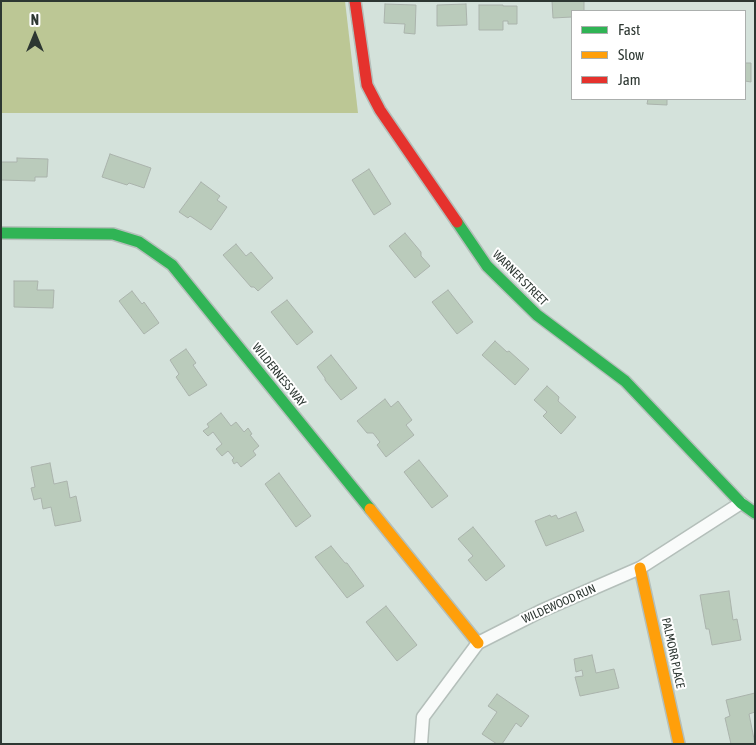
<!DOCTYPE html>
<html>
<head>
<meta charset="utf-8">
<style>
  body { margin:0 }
  #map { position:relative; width:756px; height:745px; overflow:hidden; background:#d4e2db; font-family:"Asap Condensed",sans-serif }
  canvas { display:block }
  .frame { position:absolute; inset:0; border:2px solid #2d3732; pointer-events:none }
  .legend { position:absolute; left:571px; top:10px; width:175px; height:90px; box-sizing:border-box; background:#fff; border:1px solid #abafad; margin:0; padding:6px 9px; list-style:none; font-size:15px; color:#2d3732 }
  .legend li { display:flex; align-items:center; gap:10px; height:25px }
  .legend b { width:25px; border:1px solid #abafad }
  .north { position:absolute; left:10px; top:10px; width:50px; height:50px; -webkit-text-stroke:4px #fff; paint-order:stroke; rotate:0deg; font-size:14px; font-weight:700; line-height:20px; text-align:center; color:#2d3732 }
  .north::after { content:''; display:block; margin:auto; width:18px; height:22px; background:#2d3732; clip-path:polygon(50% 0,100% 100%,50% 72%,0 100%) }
</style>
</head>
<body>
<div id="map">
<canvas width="756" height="745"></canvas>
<div class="frame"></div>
<ul class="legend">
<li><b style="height:6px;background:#30b455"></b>Fast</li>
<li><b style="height:6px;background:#ff9f0a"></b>Slow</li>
<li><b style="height:6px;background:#e5322d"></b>Jam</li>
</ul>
<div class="north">N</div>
</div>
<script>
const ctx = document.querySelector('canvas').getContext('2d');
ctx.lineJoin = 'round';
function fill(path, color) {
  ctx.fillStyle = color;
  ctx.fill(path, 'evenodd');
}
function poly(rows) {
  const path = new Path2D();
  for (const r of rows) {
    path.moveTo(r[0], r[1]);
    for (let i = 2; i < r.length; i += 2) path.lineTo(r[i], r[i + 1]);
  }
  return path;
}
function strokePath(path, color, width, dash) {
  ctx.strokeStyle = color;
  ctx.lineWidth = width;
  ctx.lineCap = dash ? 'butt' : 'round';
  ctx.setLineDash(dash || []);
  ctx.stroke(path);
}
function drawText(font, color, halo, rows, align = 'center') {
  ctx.font = font + ' "Asap Condensed",sans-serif';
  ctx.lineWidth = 4;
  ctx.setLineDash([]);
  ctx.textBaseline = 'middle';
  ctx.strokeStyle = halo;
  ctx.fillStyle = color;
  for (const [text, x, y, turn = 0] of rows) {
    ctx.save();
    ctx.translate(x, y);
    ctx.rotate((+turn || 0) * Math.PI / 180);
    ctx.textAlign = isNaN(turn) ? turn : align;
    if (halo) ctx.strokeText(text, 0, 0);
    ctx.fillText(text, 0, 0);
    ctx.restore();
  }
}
const forest = poly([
  [1,1,345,1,358,113,1,113]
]);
const building = poly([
  [552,1,584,1,584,11,572,11,572,17,553,18,552,1],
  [385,4,416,5,415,34,404,33,405,24,384,23,385,4],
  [466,4,467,25,437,26,437,5,466,4],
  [479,5,503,5,503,6,517,6,517,24,508,24,508,21,503,21,503,30,479,30,479,5],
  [745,63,751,63,751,82,745,81,745,63],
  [648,99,667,99,667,105,647,104,648,99],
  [110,154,151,168,144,188,129,183,127,185,102,177,110,154],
  [17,158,48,159,47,177,35,177,35,181,1,180,1,162,17,162,17,158],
  [369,169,391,204,374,215,352,180,369,169],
  [201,182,220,196,217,200,227,207,211,230,190,216,188,218,179,212,201,182],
  [405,233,421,252,421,256,430,266,415,278,389,246,405,233],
  [236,244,246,256,251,252,273,278,258,291,254,287,251,287,223,255,236,244],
  [14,281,38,281,37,290,54,290,53,308,14,307,14,281],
  [448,290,473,322,457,334,432,302,448,290],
  [132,291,142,304,144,302,159,323,144,334,119,301,132,291],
  [287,300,313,332,297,345,271,312,287,300],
  [495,341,507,352,509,351,529,369,515,385,482,355,495,341],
  [186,349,196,363,193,365,207,385,189,396,176,377,179,374,170,360,186,349],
  [331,355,357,388,341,400,325,380,325,378,317,367,331,355],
  [547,386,559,397,558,401,576,417,561,434,543,416,547,412,534,400,547,386],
  [385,399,391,407,398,401,412,420,406,425,414,435,386,457,377,445,380,442,373,433,367,433,357,421,385,399],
  [221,413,231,426,236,422,244,432,248,428,252,434,250,435,259,446,253,451,256,455,241,467,237,462,234,464,232,460,234,458,228,451,222,456,216,449,222,444,213,432,208,436,203,431,209,427,207,424,221,413],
  [419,460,448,496,432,508,404,472,419,460],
  [50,463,54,484,67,481,70,498,76,496,81,521,55,526,51,507,43,509,41,498,34,500,31,488,35,487,31,467,50,463],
  [279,473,311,516,296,527,265,484,279,473],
  [576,512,584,531,546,546,535,521,550,515,551,517,556,515,558,519,576,512],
  [473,527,505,566,486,581,468,560,473,556,458,539,473,527],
  [331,546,345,563,347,563,364,586,347,598,315,557,331,546],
  [729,591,733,620,737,619,741,640,712,645,709,629,706,629,700,595,729,591],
  [386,606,417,645,397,661,366,622,386,606],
  [592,655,596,673,614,669,619,688,580,696,575,677,583,676,582,670,576,672,574,659,592,655],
  [755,693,755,712,749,714,755,744,731,744,725,718,730,716,726,700,755,693],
  [497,694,529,716,521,727,516,723,502,744,497,744,482,734,497,712,488,706,497,694]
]);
const street = poly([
  [421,744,423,717,478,643,541,611,640,568,741,503]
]);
const fast = poly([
  [457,222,487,266,537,315,625,381,741,503,755,513],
  [1,233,113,234,139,242,172,265,370,509]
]);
const slow = poly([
  [370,509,478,643],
  [640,568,679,744]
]);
const jam = poly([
  [355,1,367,85,380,110,457,222]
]);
const streetNames = [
  ["WARNER STREET",520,278,45],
  ["WILDERNESS WAY",279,375,51],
  ["WILDEWOOD RUN",559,604,-24],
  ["PALMORR PLACE",673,653,78]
];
fill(forest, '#bcc795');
fill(building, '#bacbbb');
strokePath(building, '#aab3ac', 1);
strokePath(street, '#b4bfba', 15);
strokePath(fast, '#b4bfba', 14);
strokePath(slow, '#b4bfba', 14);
strokePath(jam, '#b4bfba', 14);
strokePath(street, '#f9fbfa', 12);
strokePath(fast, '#30b455', 11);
strokePath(slow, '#ff9f0a', 11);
strokePath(jam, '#e5322d', 11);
drawText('12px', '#2d3732', '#fff', streetNames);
</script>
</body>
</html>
